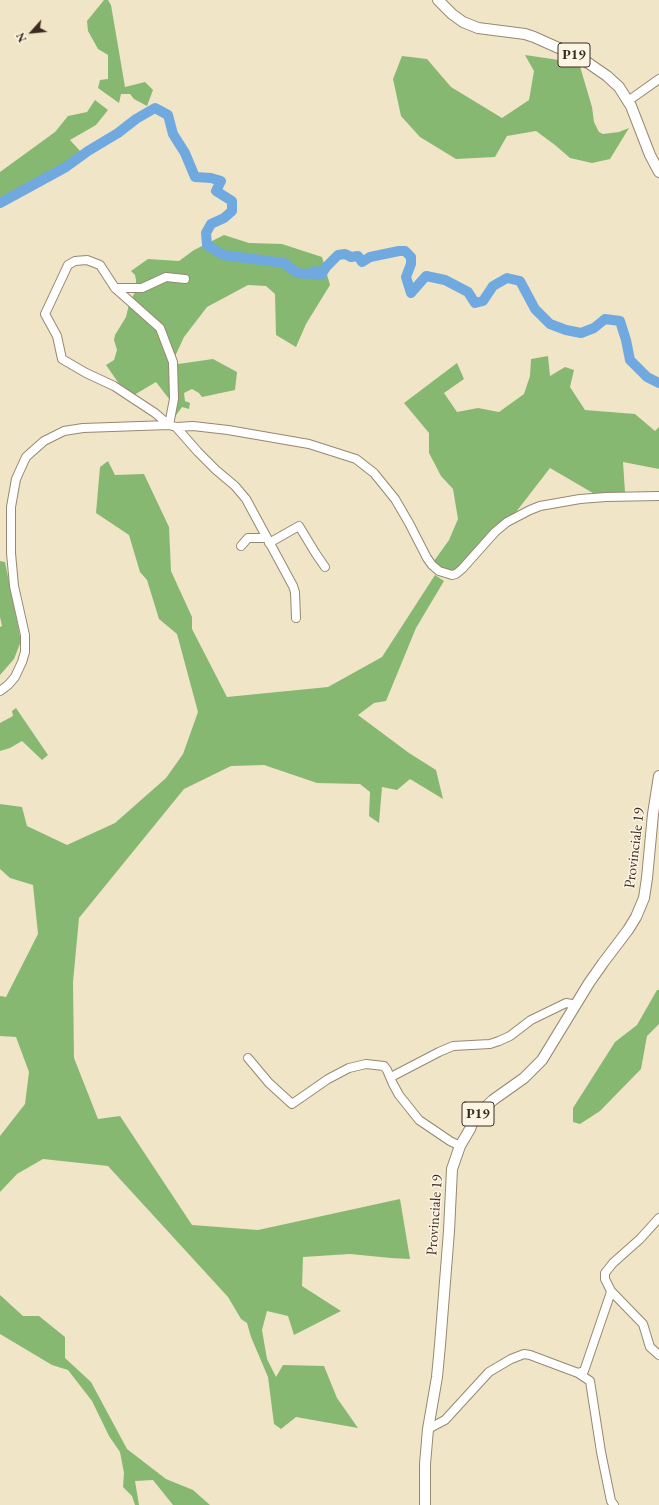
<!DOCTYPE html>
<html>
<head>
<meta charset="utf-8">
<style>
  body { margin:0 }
  #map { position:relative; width:659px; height:1505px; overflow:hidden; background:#f1e5c7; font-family:"EB Garamond",serif }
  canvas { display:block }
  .north { position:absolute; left:12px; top:12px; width:40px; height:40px; -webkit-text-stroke:3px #fcf5e5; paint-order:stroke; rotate:243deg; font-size:11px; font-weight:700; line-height:16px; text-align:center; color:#3b2a1e }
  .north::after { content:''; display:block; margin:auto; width:14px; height:18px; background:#3b2a1e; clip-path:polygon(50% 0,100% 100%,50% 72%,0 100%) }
</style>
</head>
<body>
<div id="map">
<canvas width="659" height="1505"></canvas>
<div class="north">N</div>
</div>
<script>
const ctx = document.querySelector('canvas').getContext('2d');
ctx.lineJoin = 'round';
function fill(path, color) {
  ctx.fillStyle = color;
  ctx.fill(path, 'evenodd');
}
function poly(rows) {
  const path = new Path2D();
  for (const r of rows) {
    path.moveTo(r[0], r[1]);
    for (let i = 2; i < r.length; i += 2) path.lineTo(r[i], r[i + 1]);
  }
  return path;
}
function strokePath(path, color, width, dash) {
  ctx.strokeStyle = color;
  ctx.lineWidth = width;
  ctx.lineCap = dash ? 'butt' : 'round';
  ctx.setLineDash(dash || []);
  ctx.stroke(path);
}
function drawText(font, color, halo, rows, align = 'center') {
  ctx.font = font + ' "EB Garamond",serif';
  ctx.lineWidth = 3;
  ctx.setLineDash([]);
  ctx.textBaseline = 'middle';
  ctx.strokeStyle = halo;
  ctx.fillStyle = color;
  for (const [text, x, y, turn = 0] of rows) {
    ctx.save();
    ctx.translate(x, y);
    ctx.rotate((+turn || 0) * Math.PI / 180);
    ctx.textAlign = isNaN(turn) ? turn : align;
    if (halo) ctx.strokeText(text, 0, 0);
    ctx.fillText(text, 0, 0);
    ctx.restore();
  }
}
const forest = poly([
  [104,0,108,0,111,5,125,87,145,82,153,90,147,106,134,99,130,94,121,94,119,103,98,88,100,80,108,79,108,55,98,49,88,31,87,21],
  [525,55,579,63,592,107,594,122,599,132,603,134,619,132,629,128,610,159,592,163,570,158,555,145,536,131,507,136,495,157,456,159,420,137,401,116,393,79,402,56,427,59,451,87,502,118,529,100,534,71],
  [95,100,108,110,96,125,70,140,81,152,48,177,17,189,0,203,0,172,55,132,68,116,87,112],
  [224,235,249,243,282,244,322,257,330,285,306,324,296,347,276,335,275,294,266,286,248,285,207,307,184,337,171,365,213,359,237,372,235,390,202,397,199,393,192,389,184,393,185,401,190,403,189,409,182,407,174,418,173,404,156,382,129,398,106,365,114,360,117,350,114,340,115,335,126,317,129,304,136,290,136,280,135,275,131,271,148,259,179,261,194,250],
  [548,356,550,376,565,367,574,370,570,387,585,410,635,414,655,431,659,427,659,469,623,462,625,492,606,497,598,496,550,468,516,512,493,531,453,572,443,570,434,561,449,540,458,519,453,489,441,476,429,453,429,433,404,403,457,363,464,379,444,393,457,412,478,408,499,412,524,394,530,376,531,359],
  [108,461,115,475,144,474,169,527,171,571,192,617,192,629,227,697,328,687,382,657,435,575,444,581,416,628,386,701,374,703,358,715,409,753,436,770,443,799,410,779,397,790,382,787,379,823,369,816,370,792,360,784,317,783,264,765,231,766,184,789,79,918,73,982,74,1058,98,1119,120,1116,192,1225,258,1230,400,1199,410,1259,391,1258,350,1254,303,1257,302,1286,341,1311,294,1335,288,1316,267,1311,262,1330,267,1359,276,1377,283,1365,324,1366,337,1398,358,1428,296,1417,281,1429,274,1424,268,1377,251,1337,247,1323,241,1319,228,1297,108,1166,43,1159,17,1174,0,1192,0,1136,25,1104,29,1072,16,1037,0,1036,0,996,6,997,38,934,33,885,10,878,0,869,0,804,22,807,27,826,67,845,115,823,166,778,183,754,198,712,177,634,159,619,147,580,140,572,129,535,96,513,100,467],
  [0,561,5,562,21,641,14,659,0,675,0,627,2,626,0,617],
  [16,708,48,755,42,760,22,741,10,748,0,751,0,723,13,716,12,711],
  [657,990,659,990,659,1024,647,1036,641,1069,600,1111,580,1124,573,1122,573,1108,615,1042,637,1025],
  [0,1295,23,1316,39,1316,65,1337,65,1358,91,1382,127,1449,166,1479,193,1490,210,1505,173,1505,153,1480,135,1481,139,1505,135,1505,132,1496,123,1487,124,1473,120,1452,109,1436,92,1401,68,1370,52,1365,0,1334]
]);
const river = poly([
  [0,203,66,167,88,151,118,133,136,119,155,108,168,115,173,134,185,153,195,177,211,178,221,181,216,191,232,201,232,211,224,218,211,224,206,233,207,245,223,255,284,263,297,273,308,274,315,271,316,275,321,275,326,267,338,255,345,254,351,257,358,256,362,262,370,257,399,251,405,251,411,257,411,264,406,277,411,293,426,276,445,280,468,292,475,303,483,301,493,286,507,278,520,281,535,309,550,324,566,330,581,333,594,328,605,319,620,321,626,340,630,360,647,377,659,383]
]);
const minor = poly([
  [628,101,659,79],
  [87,260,100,265,115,288,160,328,173,362,174,399,169,425,155,413,114,386,86,373,62,359,57,336,45,314,68,265,75,261,87,260],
  [115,288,142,288,166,277,185,279],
  [176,427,198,452,216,470,235,486,246,499,293,586,295,592,296,618],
  [269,543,299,526,316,554,325,567],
  [241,546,248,538,267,538],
  [0,691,8,685,15,677,22,662,25,652,25,635,14,586,11,553,11,507,16,479,26,457,44,441,64,431,83,428,169,425,176,427,193,426,228,430,309,444,356,459,374,473,395,499,409,523,427,558,432,565,439,571,452,575,456,574,462,569,495,532,507,522,530,510,540,506,580,499,606,497,659,496],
  [248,1058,269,1083,292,1104,328,1079,349,1068,366,1064,384,1066,387,1070,393,1084,399,1095,419,1120,450,1141,460,1146],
  [391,1077,439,1052,453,1046,490,1044,499,1041,510,1036,531,1020,566,1003,572,1004,575,1006],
  [611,1291,643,1324,650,1347,659,1355],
  [578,1373,590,1381,601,1452,611,1501,614,1505],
  [428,1429,445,1420,489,1372,511,1359,524,1354,530,1355,578,1373,584,1371,610,1295,611,1291,605,1279,605,1273,613,1263,640,1239,659,1218]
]);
const major = poly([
  [438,0,452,14,463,22,478,28,525,34,534,37,581,58,607,76,619,87,631,106,650,155,659,172],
  [425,1505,425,1464,428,1429,437,1377,440,1345,449,1231,452,1169,460,1146,470,1129,474,1118,493,1100,524,1078,542,1060,589,983,603,963,628,930,636,917,644,898,647,878,653,814,659,776]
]);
const shields = [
  [574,55,32],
  [478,1114,32]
];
const shieldNames = [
  ["P19",574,55],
  ["P19",478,1114]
];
const streetNames = [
  ["Provinciale 19",635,848,-83],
  ["Provinciale 19",435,1215,-86]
];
fill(forest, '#87b872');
strokePath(river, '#70a9df', 10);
strokePath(minor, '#968872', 10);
strokePath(major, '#968872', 12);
strokePath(minor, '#fff', 8);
strokePath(major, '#fff', 10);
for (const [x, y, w] of shields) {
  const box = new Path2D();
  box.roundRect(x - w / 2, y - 12, w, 24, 3);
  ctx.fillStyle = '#fcf5e5';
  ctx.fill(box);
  strokePath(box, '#3b2a1e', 1);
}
drawText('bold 14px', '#3b2a1e', null, shieldNames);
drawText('15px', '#3b2a1e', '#fcf5e5', streetNames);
</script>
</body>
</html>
